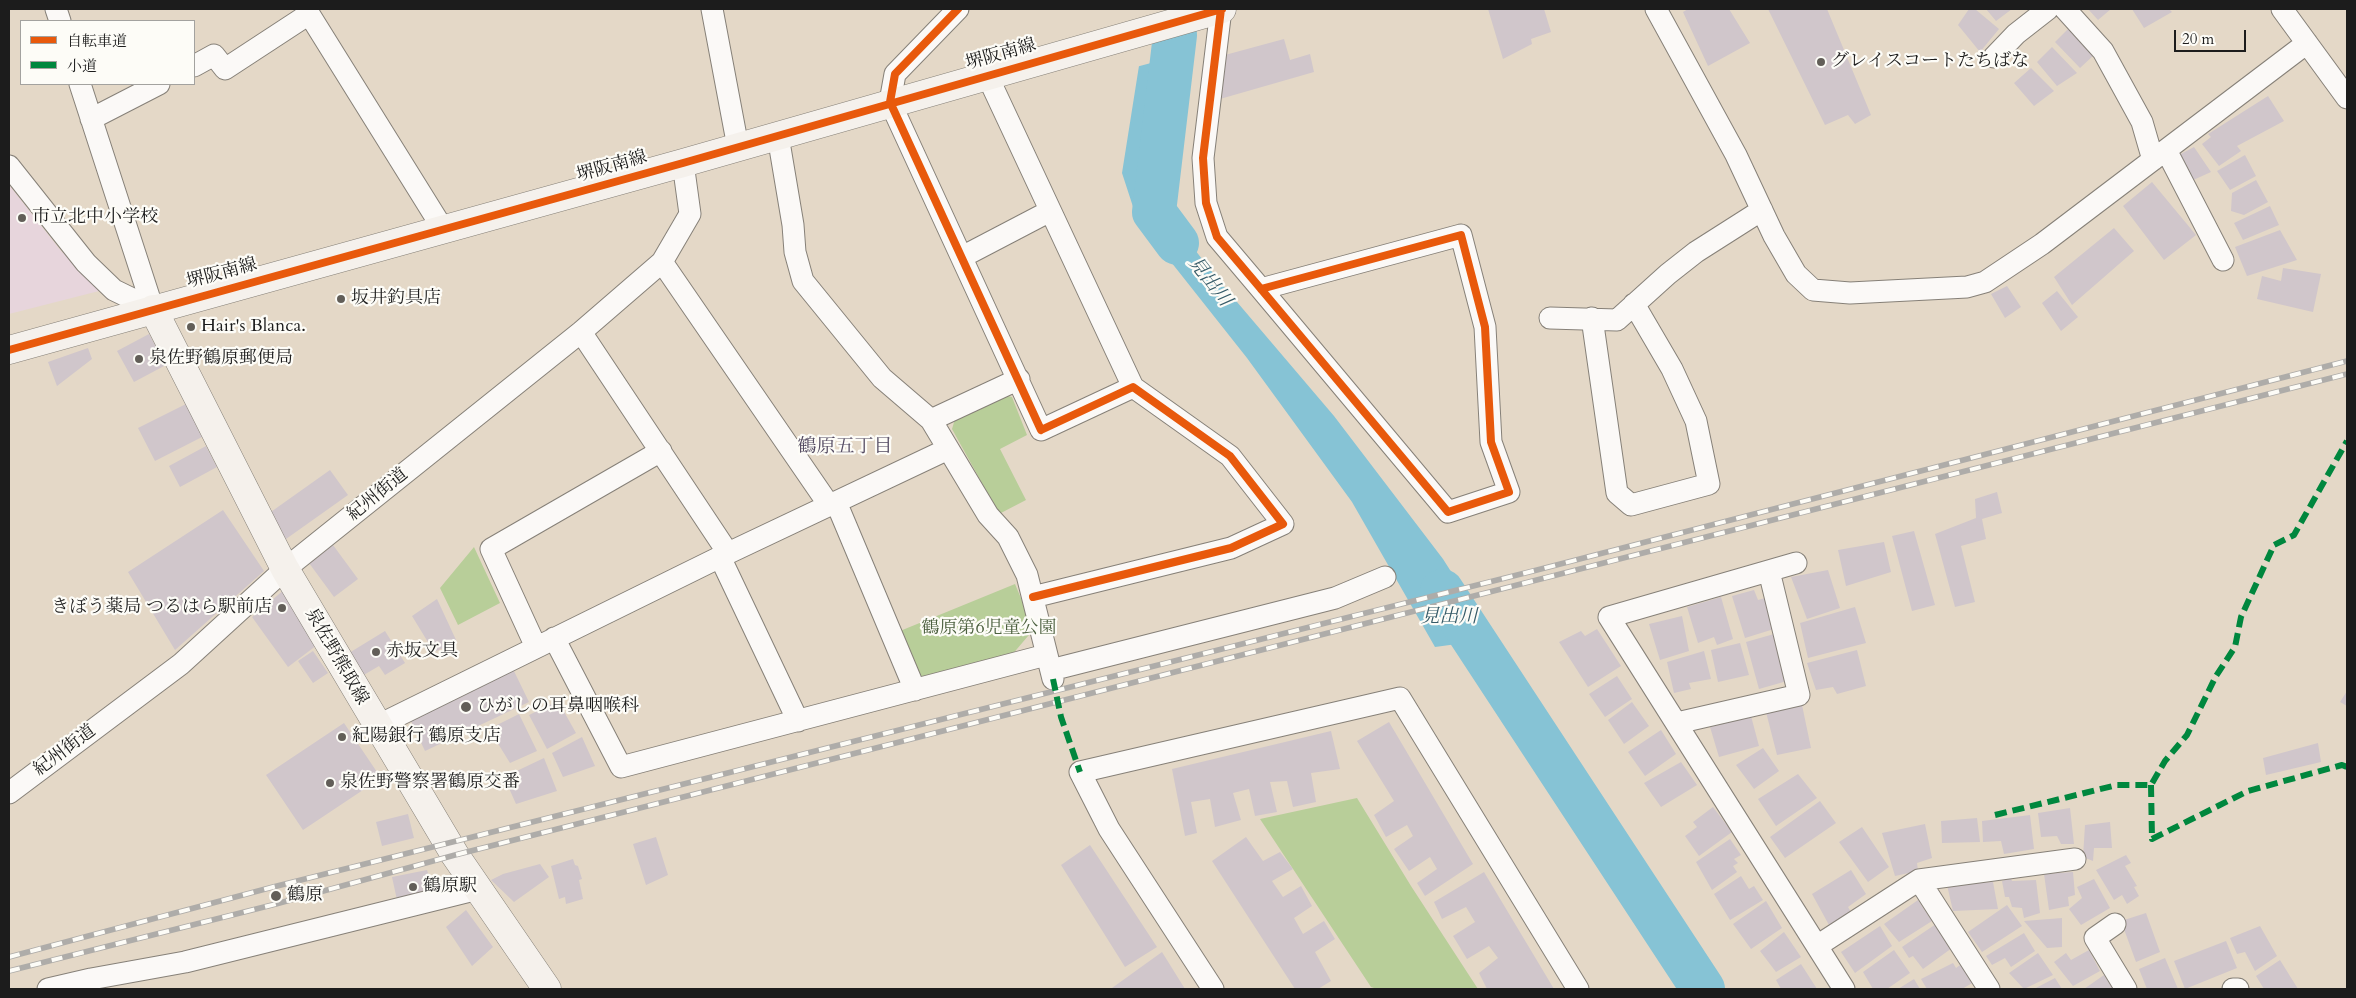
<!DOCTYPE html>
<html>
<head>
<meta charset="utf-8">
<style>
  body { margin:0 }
  #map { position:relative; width:2356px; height:998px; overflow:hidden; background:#e4d8c7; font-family:Cardo,"Noto Serif JP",serif }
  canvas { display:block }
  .frame { position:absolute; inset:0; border:10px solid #1c1c1c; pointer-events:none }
  .legend { position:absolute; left:20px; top:20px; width:175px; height:65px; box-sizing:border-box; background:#fdfcf7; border:1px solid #a3a29f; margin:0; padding:6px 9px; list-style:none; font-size:15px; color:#1c1c1c }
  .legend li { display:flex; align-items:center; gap:10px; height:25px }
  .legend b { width:25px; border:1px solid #a3a29f }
  .scale { position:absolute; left:2174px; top:30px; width:72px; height:22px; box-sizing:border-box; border:2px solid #1c1c1c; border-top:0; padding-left:6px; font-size:15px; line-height:18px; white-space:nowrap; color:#1c1c1c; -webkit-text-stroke:4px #fdfcf7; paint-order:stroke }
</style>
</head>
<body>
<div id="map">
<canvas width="2356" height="998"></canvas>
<div class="frame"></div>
<ul class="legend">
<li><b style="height:6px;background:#e8590c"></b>自転車道</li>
<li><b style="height:6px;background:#00873e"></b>小道</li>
</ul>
<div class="scale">20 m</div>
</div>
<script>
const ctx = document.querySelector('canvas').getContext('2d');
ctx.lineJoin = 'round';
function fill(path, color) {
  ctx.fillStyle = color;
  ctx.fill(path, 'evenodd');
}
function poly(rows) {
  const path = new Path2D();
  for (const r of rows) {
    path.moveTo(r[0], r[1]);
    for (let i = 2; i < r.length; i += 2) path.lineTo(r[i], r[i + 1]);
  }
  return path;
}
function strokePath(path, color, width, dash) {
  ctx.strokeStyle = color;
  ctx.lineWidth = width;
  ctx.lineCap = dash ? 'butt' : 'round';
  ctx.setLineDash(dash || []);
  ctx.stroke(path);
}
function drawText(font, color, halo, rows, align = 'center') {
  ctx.font = font + ' Cardo,"Noto Serif JP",serif';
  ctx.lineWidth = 4.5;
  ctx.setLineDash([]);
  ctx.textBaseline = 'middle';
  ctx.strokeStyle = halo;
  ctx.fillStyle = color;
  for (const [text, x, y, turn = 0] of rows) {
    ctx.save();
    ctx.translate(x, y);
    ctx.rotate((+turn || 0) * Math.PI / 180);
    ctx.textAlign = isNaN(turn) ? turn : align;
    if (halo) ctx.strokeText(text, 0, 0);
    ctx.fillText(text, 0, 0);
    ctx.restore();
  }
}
const built = poly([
  [9,185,61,251,103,290,9,314]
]);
const green = poly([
  [1000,394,1012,397,1027,435,1000,449,1026,500,999,514,952,429,955,419],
  [474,547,500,603,458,625,440,588],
  [1015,584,1034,629,1011,656,921,680,900,631],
  [1357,798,1411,886,1478,989,1377,989,1371,987,1260,819]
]);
const water = poly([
  [1148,9,1200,9,1191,72,1157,106,1148,166,1163,209,1220,282,1334,416,1443,559,1494,639,1435,647,1352,502,1247,358,1137,219,1122,173]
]);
const pier = poly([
  [1146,9,1203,9,1196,51,1136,67]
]);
const river = poly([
  [1175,35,1154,212,1177,243],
  [1442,591,1703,989]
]);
const building = poly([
  [1488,9,1544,9,1551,32,1531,39,1532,44,1503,59],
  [1688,9,1729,9,1750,43,1708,66,1683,12],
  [1768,9,1827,9,1871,115,1855,124,1848,115,1825,125],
  [1969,9,1975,9,1999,29,1980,52,1958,25],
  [1986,9,2012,9,1996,21],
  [2088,9,2111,9,2098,20],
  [2132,9,2169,9,2172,12,2144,28],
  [2068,29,2095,54,2080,68,2055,42],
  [1284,39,1290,60,1310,54,1314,72,1220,99,1225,55],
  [2052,47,2077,73,2057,86,2037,62],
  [2031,68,2054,91,2034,106,2014,83],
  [2268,96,2284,121,2237,146,2241,151,2219,166,2202,144,2211,137,2208,134],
  [2194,147,2211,172,2191,181,2177,156],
  [2245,155,2256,176,2230,190,2217,171],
  [2256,180,2268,202,2244,215,2231,211,2232,193],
  [2152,182,2196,235,2164,260,2123,206],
  [2270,206,2279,225,2243,240,2234,223],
  [2114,228,2134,251,2072,305,2054,277],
  [2280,230,2297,260,2247,276,2235,247],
  [2283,268,2321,274,2313,312,2257,299,2262,276,2281,281],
  [2007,286,2021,307,2005,318,1991,294],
  [2057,291,2078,317,2061,331,2042,303],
  [149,334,166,365,134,382,117,351],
  [88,348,92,359,57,386,48,362],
  [186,404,202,437,155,461,138,428],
  [206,446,217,467,180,487,169,466],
  [330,470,348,495,286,539,268,514],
  [1997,492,2002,513,1982,519,1986,539,1961,546,1975,602,1955,607,1935,534,1976,518,1975,499],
  [223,510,264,571,175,650,128,572],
  [1914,531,1935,605,1912,611,1892,536],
  [1884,542,1891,572,1846,586,1838,550],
  [333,545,358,579,334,597,309,563],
  [1828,570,1840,608,1807,619,1791,577],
  [285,589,317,645,288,667,252,617],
  [1754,590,1758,600,1765,598,1774,629,1745,638,1732,596],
  [1721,597,1733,639,1717,645,1714,637,1698,643,1687,607],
  [437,599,457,642,434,652,412,616],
  [1855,607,1866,643,1808,658,1800,623],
  [1682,616,1689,651,1660,660,1649,624],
  [1597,629,1621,666,1588,687,1559,642,1581,631,1585,636],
  [385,631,405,663,385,675,379,666,362,676,349,653],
  [1774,634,1787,681,1759,689,1746,642],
  [1740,643,1749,675,1718,682,1711,650],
  [1857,650,1866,686,1837,694,1833,687,1816,690,1807,663],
  [313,651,328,673,313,683,298,661],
  [1704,651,1711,679,1689,683,1691,689,1674,693,1667,662],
  [513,669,529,702,425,751,409,717],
  [1617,676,1632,699,1605,717,1589,694],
  [2347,691,2347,706,2340,702],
  [558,701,576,733,547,749,529,715],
  [1632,702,1649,726,1624,744,1608,720],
  [1802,705,1811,748,1777,755,1766,712],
  [519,714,537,751,510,763,489,729],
  [1751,716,1759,746,1719,757,1710,727],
  [1389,722,1473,864,1425,896,1417,883,1437,869,1430,857,1409,871,1394,849,1413,836,1407,825,1386,837,1374,815,1394,801,1357,741],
  [344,723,381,778,303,830,266,775],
  [1661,730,1676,754,1645,776,1628,752],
  [1331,731,1340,769,1311,773,1316,802,1293,807,1287,781,1270,782,1277,812,1255,816,1249,789,1233,793,1241,820,1215,827,1210,799,1191,802,1197,833,1185,836,1172,769],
  [582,737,595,766,563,777,552,753],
  [2318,743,2321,762,2266,775,2263,758],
  [1763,748,1779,771,1754,789,1736,765],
  [544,758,557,791,516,804,504,777],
  [1681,762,1697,785,1661,807,1644,783],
  [1798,774,1817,798,1776,826,1758,799],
  [1820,801,1836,823,1785,858,1770,837],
  [1713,807,1732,832,1699,856,1685,836,1697,827,1693,822],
  [2070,808,2074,844,2061,844,2057,836,2041,837,2038,813],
  [408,814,414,838,382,846,376,822],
  [2030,815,2034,849,2004,854,2001,841,1983,842,1982,821],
  [1977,818,1980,842,1942,843,1941,821],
  [2110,822,2112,848,2094,848,2093,861,2083,857,2085,825],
  [1925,824,1932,858,1917,863,1918,871,1895,876,1882,833],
  [1862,827,1889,867,1868,882,1839,842],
  [656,837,668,875,646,885,633,844],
  [1246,837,1263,861,1280,852,1293,869,1272,881,1283,897,1301,886,1312,906,1294,918,1303,934,1324,921,1335,939,1315,952,1331,981,1318,989,1295,989,1212,861],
  [1730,839,1741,855,1734,859,1738,863,1733,866,1737,872,1712,890,1696,862],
  [1090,845,1157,947,1125,967,1061,865],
  [2126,855,2131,863,2125,866,2137,886,2134,887,2139,896,2127,904,2122,895,2114,900,2096,870],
  [573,859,575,865,578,866,582,879,579,880,583,899,566,904,565,897,559,899,551,866],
  [540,864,549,877,514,902,491,880,503,874],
  [427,870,434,892,397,900,392,877],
  [1851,870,1866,894,1848,907,1851,912,1829,925,1812,894],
  [1484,872,1554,989,1487,989,1479,973,1498,958,1489,946,1467,959,1453,936,1475,922,1466,907,1442,919,1434,902],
  [2073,872,2075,895,2068,897,2069,906,2049,910,2044,874],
  [1741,876,1749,889,1754,886,1763,900,1730,920,1714,894],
  [2011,878,2012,881,2036,880,2040,913,2024,918,2022,908,2012,907,2009,897,2005,897,2002,881],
  [2094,879,2110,908,2081,925,2069,909,2082,898,2077,887],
  [1993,882,1998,909,1953,911,1947,885],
  [1918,900,1932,921,1899,942,1884,924],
  [1766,901,1782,928,1751,949,1733,924],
  [2007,905,2022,926,1982,952,1968,932],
  [466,910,493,947,472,966,446,927],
  [2146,913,2160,952,2136,962,2121,921],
  [2062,918,2062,947,2047,948,2024,921],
  [1936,924,1952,948,1923,969,1913,956,1909,958,1902,947],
  [1880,926,1892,946,1855,973,1841,952],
  [2260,926,2277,956,2255,971,2245,952,2237,954,2230,938],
  [1784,932,1801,957,1776,972,1760,951],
  [2024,933,2035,951,2011,967,2005,958,1992,965,1986,956],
  [2226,941,2237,968,2185,989,2174,961],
  [1894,950,1910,973,1887,989,1873,989,1863,972],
  [2089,950,2100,971,2073,986,2054,962,2066,953,2071,960],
  [1162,952,1185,989,1113,989,1112,988],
  [2038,953,2053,975,2024,989,2009,973],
  [2165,958,2178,989,2147,989,2139,969],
  [2280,960,2298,989,2264,989,2256,976],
  [1953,963,1956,968,1963,963,1974,982,1962,989,1927,989,1921,979],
  [1801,964,1817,989,1781,989,1776,980],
  [2104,975,2113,989,2084,989],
  [2055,978,2062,989,2034,989],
  [1914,979,1920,989,1898,989]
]);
const street = poly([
  [56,9,60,21],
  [306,9,443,229],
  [712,9,738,147],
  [958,9,895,74,890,102,1041,430,1133,387,1230,456,1283,524,1231,548,1033,597],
  [1221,9,1203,158,1206,203,1217,237,1261,289,1448,512,1509,492,1491,442,1485,327,1461,235,1261,289],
  [1656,9,1736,155,1774,236,1796,274,1813,290,1850,293,1967,287,1985,282,2042,244,2307,43],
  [2065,9,2103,51,2142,122,2153,160],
  [2282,9,2347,98],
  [1994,57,2016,34,2048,9],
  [194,66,214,55,225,69,309,14],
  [987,75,1133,387],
  [80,84,153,309],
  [91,119,159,84],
  [778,136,793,225,795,252,803,281,882,378,931,420,988,515,1008,537,1027,575,1053,679],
  [2166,150,2223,260],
  [9,166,86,263,114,290,153,309],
  [962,257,1050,211],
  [662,262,829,505],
  [1550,318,1617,320,1668,274,1696,252,1762,210],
  [1592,318,1617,493,1631,505,1709,484,1696,421,1672,369,1634,304],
  [581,332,728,553],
  [931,420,1019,379],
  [836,502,915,690],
  [720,557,798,721],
  [1796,563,1609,617,1844,989],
  [554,638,621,767,1046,655],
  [536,647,491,549,661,451],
  [1051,670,1335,598,1385,577],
  [1677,723,1799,695,1769,571],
  [377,726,720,557,948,449],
  [9,793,181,664,285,569,581,332,662,262,690,214,683,163],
  [1919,880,1989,989],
  [2115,924,2095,938,2126,989],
  [1817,946,1919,880,2075,859],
  [48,989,91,979,185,962,478,889],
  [1213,989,1109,829,1080,772,1400,698,1578,989],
  [2233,989,2238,989]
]);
const secondary = poly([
  [153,309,285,569,455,855,547,989],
  [9,350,683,163,1222,9]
]);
const rail = poly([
  [9,957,273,887,1537,570,2347,361],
  [9,971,276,904,455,855,2347,374]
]);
const quiet = poly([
  [1053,679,1061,717,1080,772],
  [2151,785,2152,839,2248,791,2342,765,2347,767],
  [1995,815,2117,785,2151,785,2165,761,2187,735,2216,676,2235,647,2241,617,2274,545,2294,535,2347,441]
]);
const cycleway = poly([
  [958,9,895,74,890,102,1041,430,1133,387,1230,456,1283,524,1231,548,1033,597],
  [1221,9,1203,158,1206,203,1217,237,1261,289,1448,512,1509,492,1491,442,1485,327,1461,235,1261,289],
  [9,350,683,163,1222,9]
]);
const markers = [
  [1821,62,5,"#625e58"],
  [22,218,5,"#625e58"],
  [341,299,5,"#625e58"],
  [191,327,5,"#625e58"],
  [139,359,5,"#625e58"],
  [282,608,5,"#625e58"],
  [376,652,5,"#625e58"],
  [466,707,6,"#625e58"],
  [342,737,5,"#625e58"],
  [330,783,5,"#625e58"],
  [413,887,5,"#625e58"],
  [276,896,6,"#625e58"]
];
const streetNames = [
  ["堺阪南線",1001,55,-16],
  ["堺阪南線",612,167,-16],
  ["堺阪南線",222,274,-15],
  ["紀州街道",378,495,-39],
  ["泉佐野熊取線",336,657,60],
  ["紀州街道",65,751,-37]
];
const poiNames = [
  ["グレイスコートたちばな",1831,62],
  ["市立北中小学校",32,218],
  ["坂井釣具店",351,299],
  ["Hair's Blanca.",201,327],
  ["泉佐野鶴原郵便局",149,359],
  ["きぼう薬局 つるはら駅前店",272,608,"right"],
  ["赤坂文具",386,652],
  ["ひがしの耳鼻咽喉科",477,707],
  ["紀陽銀行 鶴原支店",352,737],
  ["泉佐野警察署鶴原交番",340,783],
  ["鶴原駅",423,887],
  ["鶴原",287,896]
];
const parkNames = [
  ["鶴原第6児童公園",989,629]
];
const waterNames = [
  ["見出川",1209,282,52],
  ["見出川",1449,618]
];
const neighbourhoodNames = [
  ["鶴原五丁目",845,448]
];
fill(built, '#e7d5dc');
fill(green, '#b8ce99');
fill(water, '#86c3d5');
fill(pier, '#e4d8c7');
strokePath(river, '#86c3d5', 44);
fill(building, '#d0c6cb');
strokePath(street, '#868078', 23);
strokePath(secondary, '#868078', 29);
strokePath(street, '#fbf9f7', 21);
strokePath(secondary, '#f5f1ec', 28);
strokePath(rail, '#aeaca9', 5.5);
strokePath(rail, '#fdfcf7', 4, [11]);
strokePath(quiet, '#00873e', 6, [12, 6]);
strokePath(cycleway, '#e8590c', 8);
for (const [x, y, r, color] of markers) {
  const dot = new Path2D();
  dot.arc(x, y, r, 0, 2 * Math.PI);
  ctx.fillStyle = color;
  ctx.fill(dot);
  strokePath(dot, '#fdfcf7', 2);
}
drawText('18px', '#1c1c1c', '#fdfcf7', streetNames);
drawText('18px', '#1c1c1c', '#fdfcf7', poiNames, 'left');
drawText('18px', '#4c603f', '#fdfcf7', parkNames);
drawText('italic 19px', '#365b68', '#fdfcf7', waterNames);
drawText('19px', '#544b62', '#fdfcf7', neighbourhoodNames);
</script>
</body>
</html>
